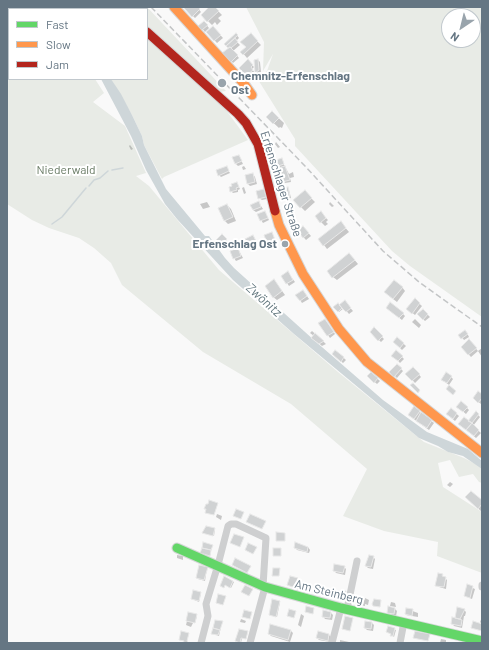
<!DOCTYPE html>
<html>
<head>
<meta charset="utf-8">
<style>
  body { margin:0 }
  #map { position:relative; width:489px; height:650px; overflow:hidden; background:#f9f9f9; font-family:Barlow,sans-serif }
  canvas { display:block }
  .frame { position:absolute; inset:0; border:8px solid #657683; pointer-events:none }
  .legend { position:absolute; left:8px; top:8px; width:140px; height:72px; box-sizing:border-box; background:#fff; border:1px solid #c1c8cd; margin:0; padding:5px 7px; list-style:none; font-size:12px; color:#657683 }
  .legend li { display:flex; align-items:center; gap:8px; height:20px }
  .legend b { width:20px; border:1px solid #c1c8cd }
  .north { position:absolute; left:441px; top:8px; width:40px; height:40px; box-sizing:border-box; background:#fff; border:1px solid #c1c8cd; border-radius:50%; rotate:215deg; font-size:11px; font-weight:700; line-height:16px; text-align:center; color:#657683 }
  .north::after { content:''; display:block; margin:auto; width:14px; height:18px; background:#99a4ac; clip-path:polygon(50% 0,100% 100%,50% 72%,0 100%) }
</style>
</head>
<body>
<div id="map">
<canvas width="489" height="650"></canvas>
<div class="frame"></div>
<ul class="legend">
<li><b style="height:5px;background:#63d668"></b>Fast</li>
<li><b style="height:5px;background:#ff974d"></b>Slow</li>
<li><b style="height:5px;background:#b3261e"></b>Jam</li>
</ul>
<div class="north">N</div>
</div>
<script>
const ctx = document.querySelector('canvas').getContext('2d');
ctx.lineJoin = 'round';
function fill(path, color) {
  ctx.fillStyle = color;
  ctx.fill(path, 'evenodd');
}
function poly(rows) {
  const path = new Path2D();
  for (const r of rows) {
    path.moveTo(r[0], r[1]);
    for (let i = 2; i < r.length; i += 2) path.lineTo(r[i], r[i + 1]);
  }
  return path;
}
function strokePath(path, color, width, dash) {
  ctx.strokeStyle = color;
  ctx.lineWidth = width;
  ctx.lineCap = dash ? 'butt' : 'round';
  ctx.setLineDash(dash || []);
  ctx.stroke(path);
}
function drawText(font, color, halo, rows, align = 'center') {
  ctx.font = font + ' Barlow,sans-serif';
  ctx.lineWidth = 4;
  ctx.setLineDash([]);
  ctx.textBaseline = 'middle';
  ctx.strokeStyle = halo;
  ctx.fillStyle = color;
  for (const [text, x, y, turn = 0] of rows) {
    ctx.save();
    ctx.translate(x, y);
    ctx.rotate((+turn || 0) * Math.PI / 180);
    ctx.textAlign = isNaN(turn) ? turn : align;
    if (halo) ctx.strokeText(text, 0, 0);
    ctx.fillText(text, 0, 0);
    ctx.restore();
  }
}
const green = poly([
  [7,7,35,7,35,9,9,9,9,79,95,79,104,93,93,102,125,126,146,173,136,176,149,186,219,270,338,372,424,442,464,458,482,467,482,483,479,482,473,474,459,477,450,460,438,463,443,487,482,512,482,573,437,556,438,542,384,531,343,516,367,469,291,404,203,352,122,285,111,263,94,248,79,238,49,228,32,220,7,204],
  [61,7,147,7,226,91,219,92,218,99,248,140,164,177,162,179,144,145,142,136,132,115,111,79,147,79,147,9,63,9],
  [246,7,482,7,482,317,410,266,392,251,295,146,295,139,257,78,267,71,273,54,263,71,264,42],
  [449,16,473,16,473,40,449,40]
]);
const water = poly([
  [101,79,111,79,121,94,132,115,142,136,144,145,166,189,205,236,209,236,225,258,234,268,315,341,383,400,427,432,468,449,482,461,482,469,463,456,448,452,438,446,419,438,294,334,233,280,177,219,165,204,146,170,131,136]
]);
const shadow = poly([
  [186,7,197,7,201,12,195,18,185,8],
  [211,7,214,7,222,15,218,18,221,21,217,25,215,22,212,25,202,15],
  [204,22,209,28,205,32,200,26],
  [213,27,223,38,217,43,207,32],
  [236,34,239,38,236,41,240,45,233,51,239,58,233,63,224,53,229,48,226,44],
  [250,34,261,45,247,58,242,52,247,47],
  [255,60,258,60,260,62,261,72,258,74,256,72],
  [248,61,254,67,252,69,255,73,249,78,240,68],
  [272,112,284,123,282,128,280,127,279,128,267,117],
  [276,142,280,147,278,148,275,144],
  [130,145,133,149,131,150,129,146],
  [239,156,243,164,238,166,236,164],
  [281,159,289,174,293,172,294,177,290,178,291,182,285,183,283,181,281,168,279,166],
  [244,166,246,169,243,170,242,167],
  [226,167,230,173,221,177,219,175],
  [253,174,255,177,257,184,250,186,248,184,246,176],
  [237,183,240,189,238,190,238,192,233,193,231,191],
  [244,187,246,193,244,194,242,188],
  [287,188,289,190,291,198,284,200,282,198],
  [263,190,265,192,267,199,262,200,259,198],
  [308,195,315,202,305,211,294,200],
  [207,202,210,207,203,209,200,204],
  [330,202,334,206,332,207,329,204],
  [259,203,263,209,256,212,253,210],
  [227,205,231,209,236,221,228,224,224,220],
  [265,212,269,220,263,223,261,220],
  [323,215,328,220,326,222,328,224,325,226,321,222],
  [344,226,349,232,327,249,324,245],
  [303,227,311,236,306,240,298,231],
  [271,233,276,242,270,244,268,242],
  [222,236,228,242,224,246,217,240],
  [255,239,258,246,252,249,246,240],
  [238,249,243,258,236,261,234,258],
  [353,258,358,264,337,280,333,277],
  [288,273,295,282,289,286,287,283],
  [277,284,285,295,277,300,273,297],
  [402,287,405,291,397,302,389,296],
  [305,293,309,299,302,303,297,295],
  [415,300,422,306,415,315,410,311],
  [347,304,353,311,349,314,344,308,339,312,335,307],
  [389,310,403,314,405,316,402,320],
  [423,310,430,317,425,321,418,314],
  [415,319,421,325,419,328,412,322],
  [327,322,335,334,330,338,320,324],
  [374,329,384,339,381,342,371,332],
  [312,331,326,344,322,346,313,338,314,336,310,333],
  [467,333,469,337,464,340,460,335],
  [397,338,406,346,402,350,394,342],
  [469,341,478,351,482,348,482,357,478,351,471,357,462,347],
  [336,351,346,360,343,363,335,356],
  [396,351,404,359,400,363,393,355],
  [397,365,403,371,397,378,391,372],
  [413,368,421,377,415,383,407,374],
  [371,373,380,381,377,384,368,376],
  [451,377,453,379,449,385,445,382],
  [482,396,482,403,481,404,476,400],
  [414,407,434,423,429,430,411,417],
  [467,408,469,410,466,414,460,409],
  [451,409,459,416,455,421,449,416],
  [476,413,480,417,473,426,481,433,476,438,462,426,468,422],
  [450,482,453,484,450,487,447,485],
  [470,501,482,501,482,512],
  [217,514,222,516,221,520,216,517],
  [215,529,214,536,204,533],
  [212,546,210,556,201,553],
  [295,547,308,547,310,550,309,553,297,550],
  [177,555,183,556,183,560,177,558],
  [373,557,375,559,373,569,368,568,366,566],
  [344,567,346,569,345,575,336,573,334,570],
  [207,568,205,581,198,579,197,578],
  [442,575,447,580,446,589,439,587,436,585],
  [225,578,234,582,231,588,225,585,224,588,222,586],
  [468,586,475,589,472,599,465,596],
  [201,593,199,602,192,599],
  [365,598,369,600,368,605,365,604,365,606,359,605,357,603,364,599,365,600],
  [280,602,277,617,271,615],
  [391,602,395,603,396,607,390,606],
  [389,607,395,609,397,611,396,616,390,615,388,613],
  [458,608,464,610,466,612,465,616,464,616,462,628,454,626,452,623,456,619],
  [407,609,418,613,418,617,406,615],
  [189,613,197,616,195,623,193,623,191,627,186,625],
  [331,613,333,615,332,620,325,619,323,616],
  [301,614,304,616,301,627,298,625],
  [482,617,482,624,480,622],
  [241,619,246,621,245,623,240,622],
  [222,622,219,636,213,634],
  [372,623,374,625,373,631,367,630,365,628],
  [389,627,396,630,394,637,392,635,392,634,387,632],
  [291,631,293,633,290,642,271,636,269,634],
  [247,632,246,639,242,638,241,643,236,641],
  [329,635,331,637,330,642,319,640,317,638],
  [441,639,446,640,446,643,440,643],
  [340,640,349,642,350,643,340,643]
]);
const stream = poly([
  [112,170,123,168],
  [89,186,94,180,100,178,108,171],
  [52,224,62,217,86,188]
]);
const building = poly([
  [185,7,198,7,200,9,192,17,184,8,185,7],
  [209,7,215,7,219,11,207,22,201,15,209,7],
  [204,21,208,25,202,30,198,26,204,21],
  [213,26,221,35,214,41,206,32,213,26],
  [236,33,238,35,226,46,224,44,236,33],
  [251,33,258,41,243,55,240,52,246,47,240,42,251,33],
  [235,38,238,42,231,48,230,47,228,48,226,46,235,38],
  [230,47,238,55,231,62,222,53,230,47],
  [248,59,253,65,251,67,253,70,246,76,239,68,248,59],
  [258,59,259,70,255,73,254,60,258,59],
  [272,111,279,118,273,124,266,117,272,111],
  [239,155,242,161,235,164,232,157,239,155],
  [282,158,284,164,278,166,276,160,282,158],
  [227,166,229,171,218,176,216,170,227,166],
  [285,166,290,180,282,182,278,168,285,166],
  [253,173,255,182,247,184,245,175,253,173],
  [237,182,239,187,236,188,237,190,230,192,229,187,232,186,231,184,237,182],
  [288,187,290,196,281,198,279,189,288,187],
  [264,189,266,197,258,199,256,191,264,189],
  [305,190,312,198,300,208,293,200,305,190],
  [259,201,261,207,253,210,250,205,259,201],
  [227,204,233,217,224,221,218,208,227,204],
  [265,211,268,218,260,221,257,214,265,211],
  [321,211,326,218,320,223,315,216,321,211],
  [341,221,346,228,323,246,318,239,341,221],
  [303,226,309,233,303,238,297,230,303,226],
  [272,232,275,240,267,243,264,235,272,232],
  [222,234,227,239,221,245,216,240,222,234],
  [253,235,257,243,249,247,245,239,253,235],
  [238,248,241,256,233,259,230,251,238,248],
  [349,253,355,260,332,278,327,271,349,253],
  [288,271,293,280,286,284,281,276,288,271],
  [274,279,282,291,273,298,265,286,274,279],
  [394,280,403,287,393,299,384,292,394,280],
  [303,290,307,296,300,301,295,295,303,290],
  [415,298,420,303,412,314,406,309,415,298],
  [345,300,351,308,346,312,339,305,345,300],
  [390,302,404,313,399,318,386,308,390,302],
  [338,303,342,308,338,312,333,307,338,303],
  [423,309,428,314,423,320,417,314,423,309],
  [325,319,334,332,327,336,318,323,325,319],
  [374,327,383,336,378,341,370,332,374,327],
  [465,330,468,334,461,339,458,335,465,330],
  [315,333,324,341,319,344,311,338,315,333],
  [397,337,404,343,400,348,393,342,397,337],
  [469,339,477,348,468,355,461,347,469,339],
  [335,350,344,357,341,362,332,354,335,350],
  [396,350,403,356,398,361,391,356,396,350],
  [397,364,402,368,394,377,389,372,397,364],
  [413,367,420,374,412,381,405,374,413,367],
  [371,372,378,378,374,383,367,376,371,372],
  [446,372,452,376,447,383,441,380,446,372],
  [413,383,420,390,418,393,410,385,413,383],
  [449,385,456,391,453,395,446,389,449,385],
  [478,391,482,394,482,398,478,403,473,398,478,391],
  [461,401,468,407,463,412,456,407,461,401],
  [414,406,420,411,414,419,408,415,414,406],
  [451,408,457,413,453,419,446,414,451,408],
  [476,411,479,414,472,423,468,421,476,411],
  [421,412,432,420,427,428,416,421,421,412],
  [464,417,472,423,466,430,458,424,464,417],
  [472,423,479,430,474,436,466,430,472,423],
  [471,491,482,500,482,504,478,509,465,497,471,491],
  [209,500,218,503,214,515,205,513,206,509,204,509,206,504,208,504,209,500],
  [236,509,244,512,241,519,233,516,236,509],
  [250,514,266,521,262,529,246,522,250,514],
  [206,526,215,528,213,536,202,533,206,526],
  [276,532,285,533,285,541,276,541,276,532],
  [234,534,244,537,240,547,230,543,234,534],
  [203,542,213,545,211,550,202,548,203,542],
  [295,542,308,547,307,552,294,548,295,542],
  [248,543,257,547,253,554,245,550,248,543],
  [202,548,211,550,210,556,200,553,202,548],
  [273,548,281,548,281,556,273,556,273,548],
  [369,555,374,556,371,567,365,566,369,555],
  [235,558,251,566,247,573,232,565,235,558],
  [334,564,345,566,343,573,333,571,334,564],
  [199,565,208,567,204,580,196,578,199,565],
  [273,568,280,568,279,576,272,576,273,568],
  [438,573,443,574,442,576,446,577,444,587,435,586,438,573],
  [224,576,233,581,230,588,225,585,224,588,220,586,224,576],
  [290,576,298,578,297,580,300,581,298,589,287,585,290,576],
  [467,584,473,586,470,598,464,596,467,584],
  [245,585,253,589,249,596,241,592,245,585],
  [318,587,326,589,325,595,317,591,318,587],
  [193,590,201,592,199,601,191,599,193,590],
  [338,591,342,592,343,591,346,591,344,600,336,598,338,591],
  [218,594,226,596,223,605,216,603,218,594],
  [357,597,364,598,363,604,356,603,357,597],
  [272,599,280,601,276,617,269,615,272,599],
  [374,599,381,600,380,607,373,606,372,604,374,599],
  [306,606,314,608,313,614,305,612,306,606],
  [388,606,395,608,394,614,387,613,388,606],
  [457,607,465,609,460,619,455,618,457,607],
  [406,608,413,609,412,616,405,614,406,608],
  [289,609,296,611,294,618,287,616,289,609],
  [244,610,252,612,250,619,242,617,244,610],
  [323,610,331,612,330,618,322,617,323,610],
  [188,612,197,614,195,623,186,621,188,612],
  [345,616,353,618,350,631,342,629,345,616],
  [452,617,462,620,461,626,451,624,452,617],
  [215,620,223,621,220,630,213,628,215,620],
  [365,621,372,622,371,629,364,628,365,621],
  [473,621,482,624,482,631,471,628,473,621],
  [270,624,291,630,288,640,268,634,270,624],
  [388,626,395,628,393,636,390,636,391,634,386,632,388,626],
  [213,628,220,630,218,635,211,634,213,628],
  [239,629,248,631,246,639,241,638,240,643,235,641,239,629],
  [181,631,189,633,187,641,189,643,183,643,184,641,179,640,181,631],
  [318,631,329,634,328,641,316,638,318,631],
  [415,631,430,634,428,641,413,638,415,631]
]);
const street = poly([
  [482,585,482,587],
  [347,609,357,561],
  [201,643,208,616,206,604,218,565,228,526,231,524,236,524,266,538,263,586],
  [250,643,265,587],
  [332,643,341,608],
  [400,643,404,622]
]);
const fast = poly([
  [119,7,121,9],
  [177,548,265,587,341,608,482,641]
]);
const slow = poly([
  [174,7,245,85,252,95],
  [275,211,279,225,303,274,339,329,367,362,482,453]
]);
const jam = poly([
  [147,32,238,114,246,123,258,144,275,211]
]);
const rail = poly([
  [151,7,305,166,383,251,419,282,482,327]
]);
const markers = [
  [222,83,5,"#99a4ac"],
  [285,244,4,"#99a4ac"]
];
const poiNames = [
  ["Chemnitz-Erfenschlag",231,76],
  ["Ost",231,90],
  ["Erfenschlag Ost",277,244,"right"]
];
const parkNames = [
  ["Niederwald",66,170]
];
const streetNames = [
  ["Erfenschlager Straße",281,184,72],
  ["Am Steinberg",329,592,14]
];
const waterNames = [
  ["Zwönitz",264,300,42]
];
fill(green, '#e8ebe6');
fill(water, '#ced6d9');
fill(shadow, '#0003');
strokePath(stream, '#ced6d9', 1.5);
fill(building, '#d0d2d3');
strokePath(building, '#e8e8e8', 1);
strokePath(fast, '#d5d6d7', 11);
strokePath(slow, '#d5d6d7', 11);
strokePath(jam, '#d5d6d7', 11);
strokePath(street, '#cecfd0', 7);
strokePath(fast, '#63d668', 9);
strokePath(slow, '#ff974d', 9);
strokePath(jam, '#b3261e', 9);
strokePath(rail, '#c3c5c6', 1.5, [6, 3]);
for (const [x, y, r, color] of markers) {
  const dot = new Path2D();
  dot.arc(x, y, r, 0, 2 * Math.PI);
  ctx.fillStyle = color;
  ctx.fill(dot);
  strokePath(dot, '#fff', 1.5);
}
drawText('bold 12px', '#657683', '#fff', poiNames, 'left');
drawText('12px', '#687a64', '#fff', parkNames);
drawText('12px', '#657683', '#fff', streetNames);
drawText('italic 13px', '#60757c', '#fff', waterNames);
</script>
</body>
</html>
